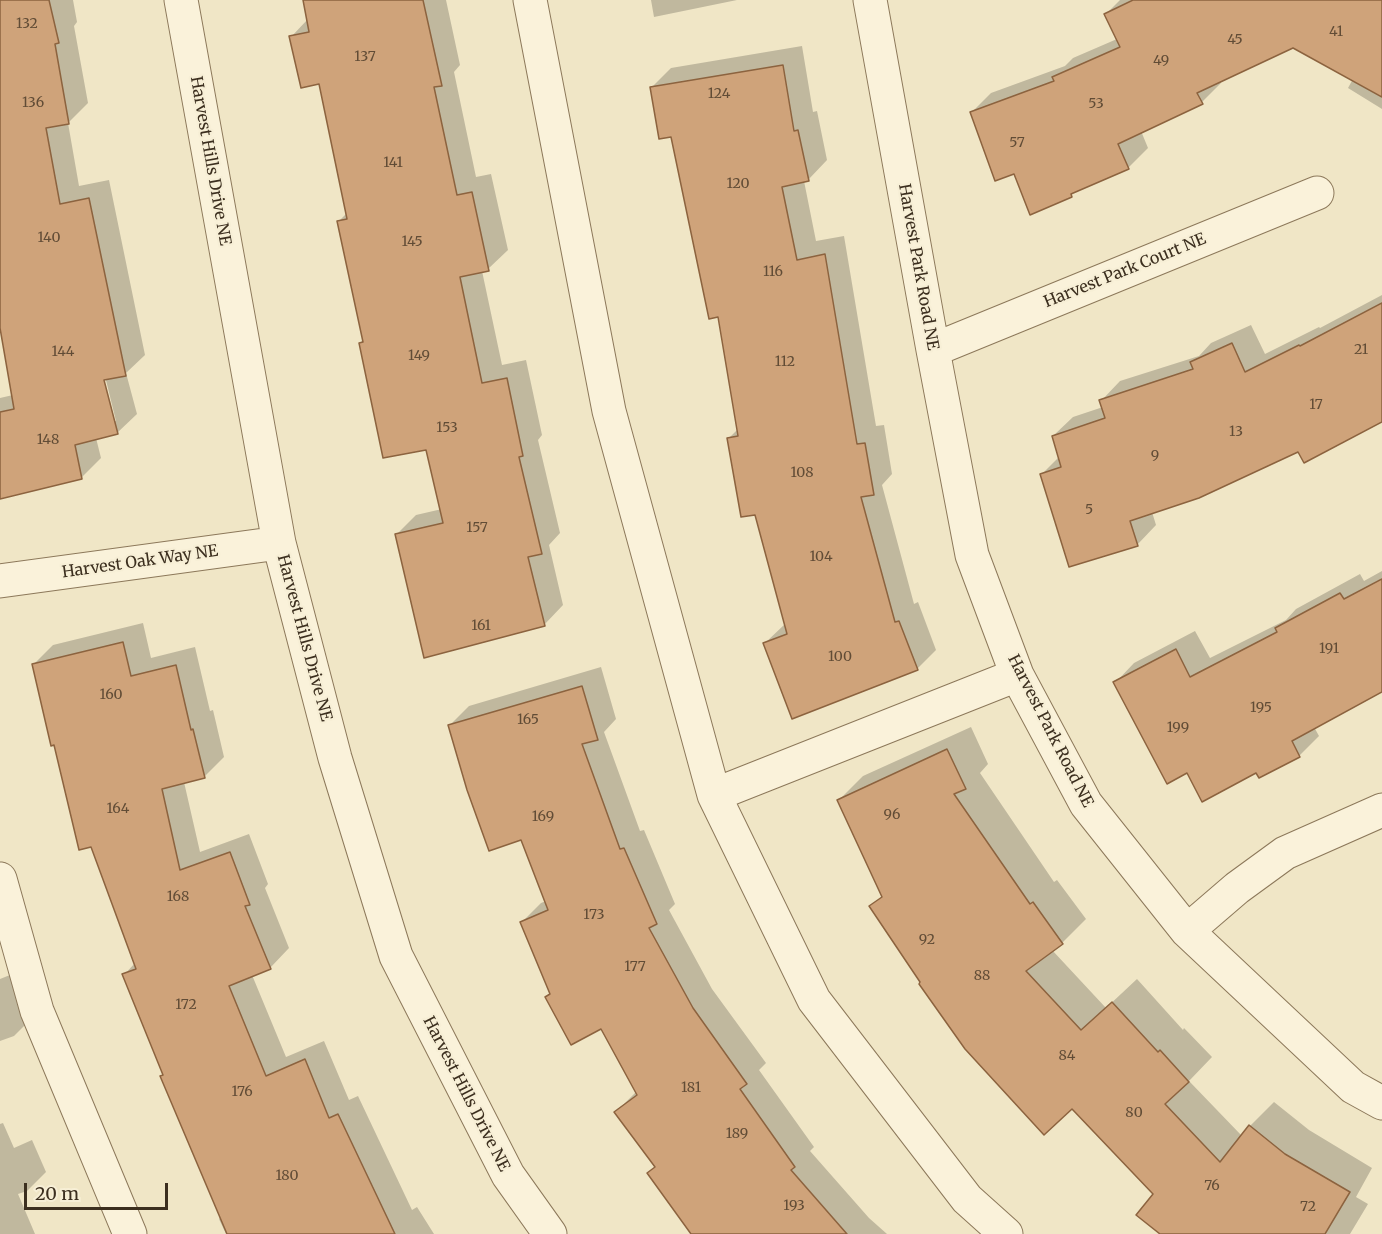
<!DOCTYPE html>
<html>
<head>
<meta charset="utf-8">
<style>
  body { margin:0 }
  #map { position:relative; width:1382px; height:1234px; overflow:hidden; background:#f0e6c6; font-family:Merriweather,serif }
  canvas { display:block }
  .scale { position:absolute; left:24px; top:1183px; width:144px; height:27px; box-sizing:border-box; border:3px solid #3c2f1f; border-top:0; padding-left:8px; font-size:18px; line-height:21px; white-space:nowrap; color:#3c2f1f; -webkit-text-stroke:4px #f7efd6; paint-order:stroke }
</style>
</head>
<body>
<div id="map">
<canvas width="1382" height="1234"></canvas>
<div class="scale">20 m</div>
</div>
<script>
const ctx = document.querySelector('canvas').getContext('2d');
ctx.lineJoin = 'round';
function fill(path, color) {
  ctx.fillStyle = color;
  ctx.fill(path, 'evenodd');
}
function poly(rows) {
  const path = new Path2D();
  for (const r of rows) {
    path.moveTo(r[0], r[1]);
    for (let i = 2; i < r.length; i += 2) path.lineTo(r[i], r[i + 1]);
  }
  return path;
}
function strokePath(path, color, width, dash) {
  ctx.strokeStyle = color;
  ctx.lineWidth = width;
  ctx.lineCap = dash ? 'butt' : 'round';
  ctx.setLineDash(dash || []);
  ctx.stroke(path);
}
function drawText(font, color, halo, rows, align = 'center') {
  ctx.font = font + ' Merriweather,serif';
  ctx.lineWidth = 4.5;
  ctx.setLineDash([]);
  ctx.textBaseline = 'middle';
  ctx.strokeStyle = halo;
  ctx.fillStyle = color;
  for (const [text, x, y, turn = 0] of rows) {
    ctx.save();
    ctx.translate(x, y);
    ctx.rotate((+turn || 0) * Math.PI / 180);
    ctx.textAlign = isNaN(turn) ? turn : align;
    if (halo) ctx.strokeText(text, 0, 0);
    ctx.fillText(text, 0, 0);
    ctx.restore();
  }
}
const shadow = poly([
  [0,0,73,0,77,22,74,26,88,103,68,123,79,186,109,180,145,355,126,373,137,414,117,433,96,438,101,458,81,478,0,497,0,398,13,395,0,320],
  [104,372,116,421,113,421,101,373],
  [304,0,446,0,460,65,454,72,476,177,491,174,508,250,488,269,482,271,502,365,526,360,542,435,538,440,560,533,549,545,563,605,544,625,397,534,416,515,442,509,428,448,360,343,364,339,339,221,347,213,320,82,291,37,308,19],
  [651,0,737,0,654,17],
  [1120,0,1382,0,1382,109,1348,88,1353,79,1293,46,1220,81,1221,83,1202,102,1141,131,1148,148,1128,168,1077,189,1071,195,1015,172,971,113,991,93,1065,66,1073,58,1117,39,1106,14],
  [802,46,813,112,817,111,827,160,808,180,804,181,816,241,844,236,876,426,884,425,892,474,882,485,914,604,918,602,936,650,917,669,764,644,785,624,756,513,729,438,738,429,719,315,672,135,651,88,671,68],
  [1382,295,1382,421,1299,450,1152,512,1156,525,1137,545,1042,474,1060,456,1053,436,1073,417,1103,407,1101,401,1120,381,1199,356,1211,343,1251,325,1265,354,1319,327,1320,328],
  [1382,571,1382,690,1314,727,1319,736,1300,755,1259,776,1257,771,1188,771,1115,683,1134,663,1195,631,1210,658,1286,620,1296,609,1360,574,1364,581],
  [143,623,151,658,195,647,210,711,213,710,224,757,204,777,184,782,200,852,249,834,268,884,265,888,289,948,270,968,252,975,286,1057,324,1041,349,1100,358,1096,412,1210,417,1207,434,1234,226,1234,219,1219,221,1217,124,975,135,963,34,664,53,645],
  [601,667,616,719,604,732,640,831,644,830,675,904,669,910,712,989,766,1063,759,1070,814,1147,810,1151,869,1218,887,1234,732,1234,649,1173,656,1166,616,1112,637,1091,601,1027,546,997,551,992,522,922,541,903,546,901,522,838,450,725,469,706],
  [971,727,988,764,980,773,1054,882,1057,880,1086,919,1062,943,1052,950,1106,1008,1137,979,1183,1030,1184,1028,1212,1057,1189,1081,1242,1136,1250,1126,1274,1102,1309,1130,1372,1168,1356,1197,1368,1204,1350,1234,1163,1234,1155,1194,1072,1107,922,982,871,907,883,895,839,800,863,776],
  [15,973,33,1017,14,1036,0,1041,0,979],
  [3,1123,14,1148,32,1140,46,1172,27,1191,18,1194,35,1234,0,1234,0,1124]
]);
const building = poly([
  [0,0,49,0,59,43,55,44,69,124,46,128,60,204,89,198,126,376,104,380,118,434,75,445,82,479,0,499,0,412,14,409,0,328,0,0],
  [303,0,423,0,442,86,434,87,457,195,472,192,489,271,460,277,482,383,507,378,523,456,519,457,542,554,528,557,545,626,424,658,395,534,443,523,426,450,383,458,359,343,363,342,337,221,347,219,319,84,301,88,289,36,309,32,303,0],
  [1133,0,1382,0,1382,97,1293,48,1197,93,1203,104,1118,144,1129,169,1071,194,1072,197,1030,215,1014,174,995,181,970,112,1054,81,1052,77,1120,47,1104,14,1133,0],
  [783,65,794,131,798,130,809,181,782,187,797,260,825,254,857,444,865,443,874,495,861,497,895,622,899,621,918,670,792,719,763,643,787,634,755,515,741,517,727,438,738,436,718,317,709,319,671,137,659,139,650,87,783,65],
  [1382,303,1382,422,1304,463,1298,452,1199,498,1130,521,1138,546,1069,567,1040,474,1061,467,1052,436,1105,418,1099,400,1193,369,1190,362,1232,343,1245,372,1299,345,1300,346,1382,303],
  [1382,579,1382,692,1292,741,1300,757,1259,778,1256,773,1202,802,1187,773,1167,784,1113,682,1176,649,1190,677,1277,632,1275,628,1340,593,1344,599,1382,579],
  [123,642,131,676,176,665,191,730,193,729,205,778,162,789,180,870,230,852,250,905,245,906,271,969,229,986,266,1076,305,1059,329,1118,338,1114,395,1234,227,1234,160,1076,163,1075,122,974,136,969,91,847,79,850,54,745,51,746,32,664,123,642],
  [582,686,598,740,582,744,620,849,624,848,657,924,649,928,693,1008,747,1084,740,1089,795,1167,791,1170,847,1234,691,1234,647,1173,655,1167,614,1112,637,1095,601,1029,571,1045,545,997,550,994,520,922,548,910,521,840,489,851,467,790,448,725,582,686],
  [947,749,966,789,954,794,1030,904,1033,902,1063,944,1026,971,1081,1030,1112,1002,1158,1052,1160,1050,1189,1082,1165,1104,1220,1162,1249,1125,1285,1154,1350,1192,1325,1234,1160,1234,1136,1215,1153,1194,1072,1109,1044,1135,965,1049,919,984,920,982,869,906,882,897,837,800,947,749]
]);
const minor = poly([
  [181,0,279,543,335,758,396,956,508,1175,550,1234],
  [530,0,609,411,714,795,814,1000,967,1199,1006,1234],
  [870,0,933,350,972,555,1017,675,1086,804,1187,931,1353,1087,1382,1103],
  [933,350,1317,193],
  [0,581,279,543],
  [714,795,1017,675],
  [0,879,37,1011,130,1234],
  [1187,931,1237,888,1285,853,1382,810]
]);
const numberNames = [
  ["132",27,24],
  ["41",1336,32],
  ["45",1235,40],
  ["137",365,57],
  ["49",1161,61],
  ["124",719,94],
  ["136",33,103],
  ["53",1096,104],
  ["57",1017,143],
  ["141",393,163],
  ["120",738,184],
  ["140",49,238],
  ["145",412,242],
  ["116",773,272],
  ["21",1361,350],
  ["144",63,352],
  ["149",419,356],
  ["112",785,362],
  ["17",1316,405],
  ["153",447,428],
  ["13",1236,432],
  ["148",48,440],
  ["9",1155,456],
  ["108",802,473],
  ["5",1089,510],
  ["157",477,528],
  ["104",821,557],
  ["161",481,626],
  ["191",1329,649],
  ["100",840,657],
  ["160",111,695],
  ["195",1261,708],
  ["165",528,720],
  ["199",1178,728],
  ["164",118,809],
  ["96",892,815],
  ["169",543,817],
  ["168",178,897],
  ["173",594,915],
  ["92",927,940],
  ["177",635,967],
  ["88",982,976],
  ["172",186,1005],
  ["84",1067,1056],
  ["181",691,1088],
  ["176",242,1092],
  ["80",1134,1113],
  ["189",737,1134],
  ["180",287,1176],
  ["76",1212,1186],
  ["193",794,1206],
  ["72",1308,1207]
];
const streetNames = [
  ["Harvest Hills Drive NE",210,161,80],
  ["Harvest Park Road NE",918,267,80],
  ["Harvest Park Court NE",1125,271,-22],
  ["Harvest Oak Way NE",140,562,-8],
  ["Harvest Hills Drive NE",304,638,75],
  ["Harvest Park Road NE",1050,731,63],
  ["Harvest Hills Drive NE",466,1094,63]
];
fill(shadow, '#0003');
fill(building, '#cfa37a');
strokePath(building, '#8c633f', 1.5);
strokePath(minor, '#8c785a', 35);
strokePath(minor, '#faf2da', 33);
drawText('14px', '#614c36', null, numberNames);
drawText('16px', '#3c2f1f', '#f7efd6', streetNames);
</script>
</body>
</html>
